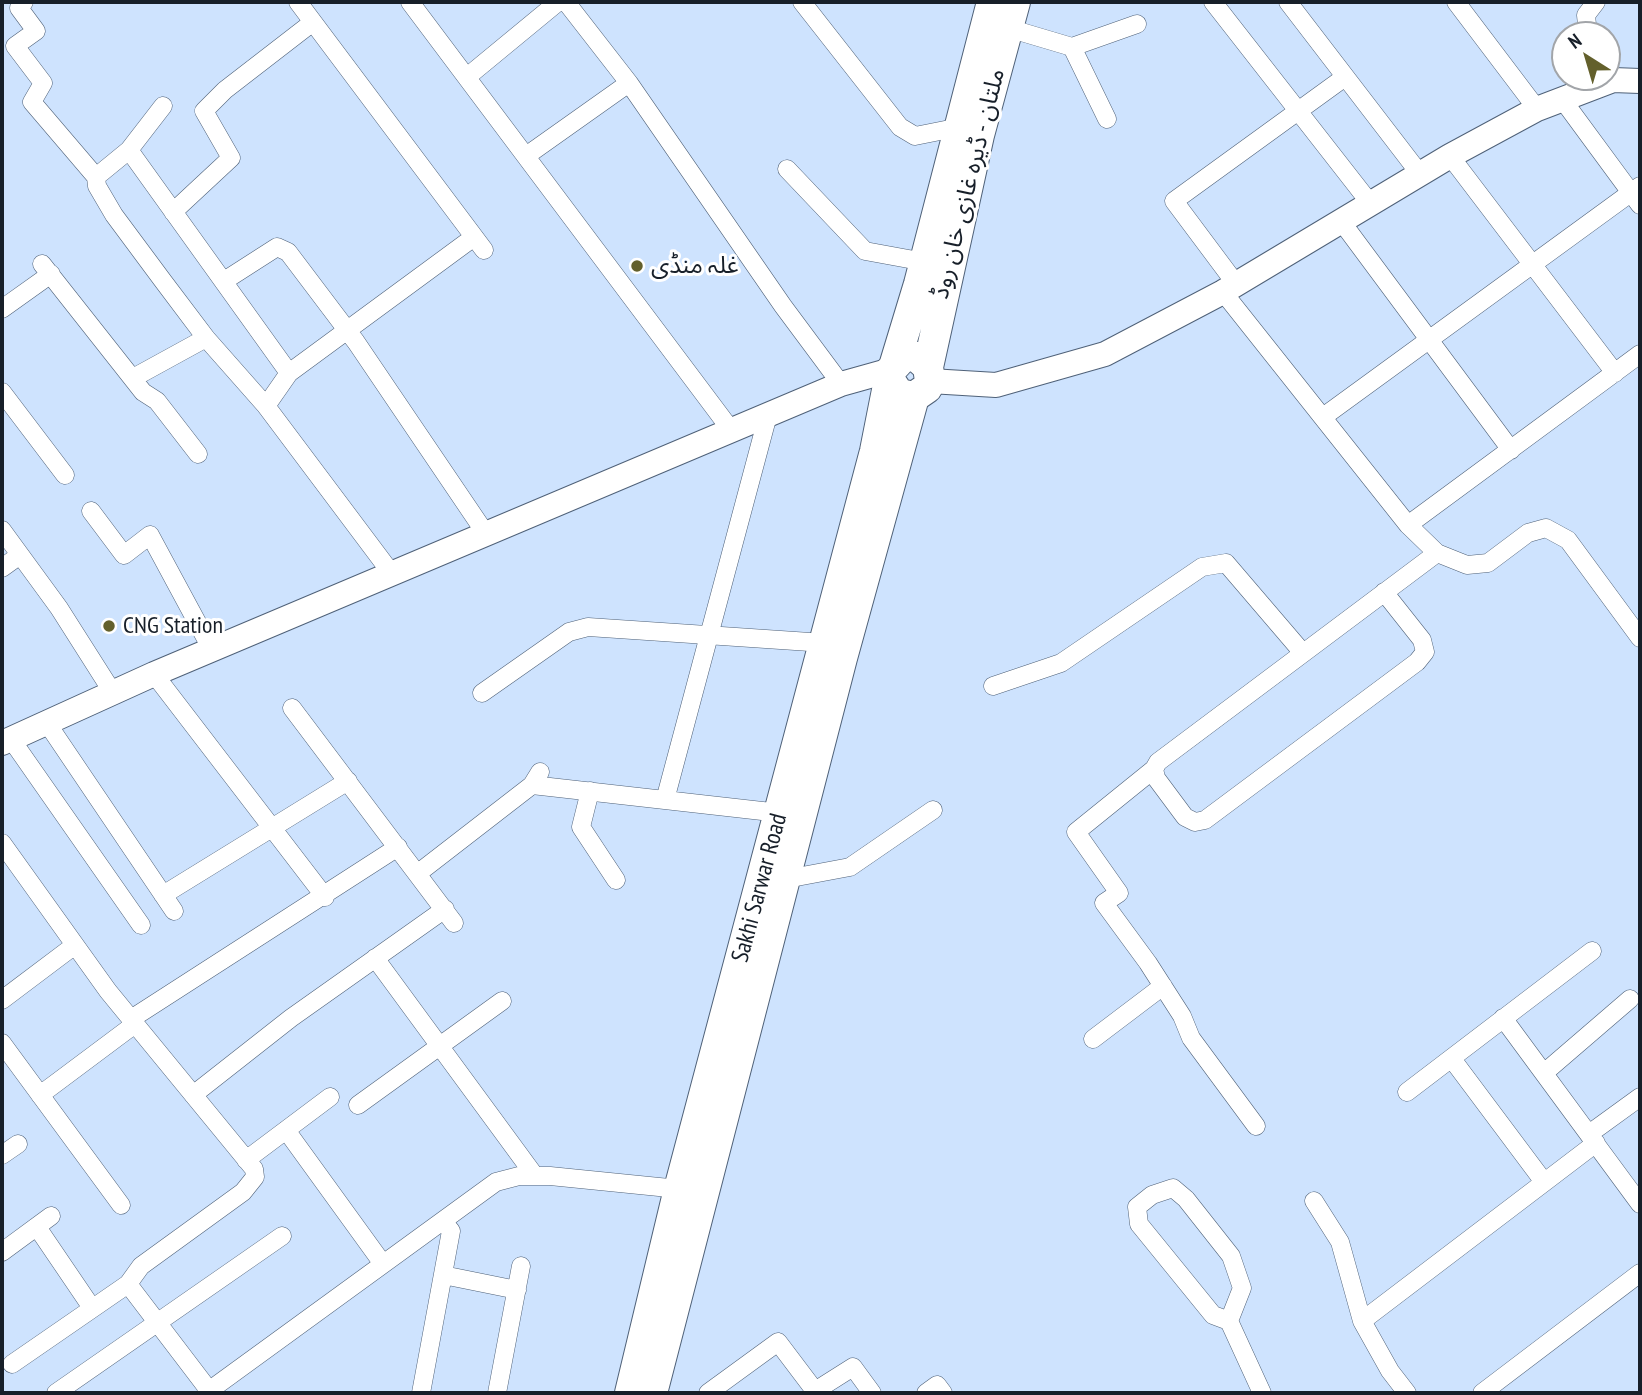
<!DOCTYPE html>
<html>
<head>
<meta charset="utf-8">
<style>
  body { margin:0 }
  #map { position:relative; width:1642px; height:1395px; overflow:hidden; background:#cee3fe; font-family:"PT Sans Narrow",sans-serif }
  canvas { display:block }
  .frame { position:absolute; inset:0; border:4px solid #171f29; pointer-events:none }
  .north { position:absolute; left:1551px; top:21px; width:70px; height:70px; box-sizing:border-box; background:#fff; border:2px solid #a2a5a9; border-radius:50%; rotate:323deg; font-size:19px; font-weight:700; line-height:28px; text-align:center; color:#171f29 }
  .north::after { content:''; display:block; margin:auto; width:24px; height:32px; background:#63602c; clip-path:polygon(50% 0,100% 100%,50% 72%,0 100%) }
</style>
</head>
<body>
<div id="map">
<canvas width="1642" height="1395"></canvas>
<div class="frame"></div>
<div class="north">N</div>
</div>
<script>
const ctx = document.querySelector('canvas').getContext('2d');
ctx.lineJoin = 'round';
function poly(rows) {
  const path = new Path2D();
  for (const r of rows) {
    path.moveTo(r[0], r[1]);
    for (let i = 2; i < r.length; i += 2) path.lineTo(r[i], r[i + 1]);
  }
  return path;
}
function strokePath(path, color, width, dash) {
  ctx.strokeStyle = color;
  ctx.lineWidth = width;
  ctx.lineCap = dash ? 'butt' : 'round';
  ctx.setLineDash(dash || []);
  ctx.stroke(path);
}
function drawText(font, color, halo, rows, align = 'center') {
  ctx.font = font + ' "PT Sans Narrow","Noto Sans Arabic",sans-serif';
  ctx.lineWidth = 6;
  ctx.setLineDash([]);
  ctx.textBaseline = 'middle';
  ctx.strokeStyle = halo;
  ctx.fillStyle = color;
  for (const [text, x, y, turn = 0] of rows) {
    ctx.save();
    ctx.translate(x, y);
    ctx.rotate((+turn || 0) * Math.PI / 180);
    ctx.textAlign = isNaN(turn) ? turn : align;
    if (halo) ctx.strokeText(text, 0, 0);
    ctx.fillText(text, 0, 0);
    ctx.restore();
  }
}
const minor = poly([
  [24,2,19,8,36,31,15,46,43,83,32,102,96,177,97,186,114,215,163,281,206,338,266,406,392,574],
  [298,2,484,250],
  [410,2,731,430],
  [566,2,629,83,783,306,841,384],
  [802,2,900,127,915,136,960,127],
  [1213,2,1370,203],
  [1288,2,1420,174],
  [1456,2,1537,109],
  [1008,28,1072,47,1137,24],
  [1588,35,1586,15,1596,2],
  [1072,47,1107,119],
  [467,77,558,2],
  [1562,99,1640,205],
  [129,150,289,373],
  [526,156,629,83],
  [1450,156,1615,373],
  [787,169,865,251,925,262],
  [96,177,129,150,163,106],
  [173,212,231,158,204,111,225,90,313,22],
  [1341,221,1511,450],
  [42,264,143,392,157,401,198,454],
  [224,281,277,247,288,252,356,342,486,534],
  [1236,284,1174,201,1345,77],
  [1223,292,1408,525,1437,553,1467,565,1488,563,1528,533,1546,528,1568,540,1640,638],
  [2,309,51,274],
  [133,378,206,338],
  [2,392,65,475],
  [266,406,289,373,474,237],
  [1323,417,1640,186],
  [91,511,124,555,150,535,212,650],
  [1408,525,1640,354],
  [2,530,59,608,113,693],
  [2,568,20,555],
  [154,674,325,897],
  [993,686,1061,663,1202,567,1226,563,1303,653],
  [482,693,569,632,588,627,825,643],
  [292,708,454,923],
  [47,723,174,911],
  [11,739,141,925],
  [1154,769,1156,778,1185,817,1195,822,1205,820,1417,662,1425,652,1422,640,1384,592],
  [532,785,780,813],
  [590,791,581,827,616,880],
  [665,800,768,415],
  [2,843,108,991,254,1169,255,1177,243,1192,141,1266,128,1284,211,1393],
  [417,874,532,785,540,772],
  [786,879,850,867,933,810],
  [163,895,348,781],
  [375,958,535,1176],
  [2,1000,75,945],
  [1503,1018,1640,1204],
  [131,1019,398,847],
  [1093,1039,1163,986],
  [2,1043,121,1205],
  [1452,1059,1544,1182],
  [1544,1073,1630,999],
  [1407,1092,1592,951],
  [40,1095,135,1024],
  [193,1095,291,1018,445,909],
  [358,1105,502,1001],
  [1256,1126,1191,1038,1182,1016,1148,963,1104,903,1119,893,1076,832,1154,769,1158,762,1437,553],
  [286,1130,383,1264],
  [1589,1134,1640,1097],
  [2,1155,18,1144],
  [246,1160,330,1097],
  [1314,1201,1340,1242,1362,1321,1390,1371,1407,1393],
  [37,1227,92,1308],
  [2,1252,51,1216],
  [443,1275,517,1290],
  [1229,1321,1213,1315,1139,1224,1137,1207,1152,1195,1173,1188,1186,1199,1231,1256,1242,1288,1229,1321,1262,1393],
  [1362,1321,1596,1143],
  [12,1364,128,1284],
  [56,1393,282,1236],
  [206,1393,496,1182,519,1176,550,1176,679,1189],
  [421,1393,451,1231,443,1221],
  [497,1393,521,1266],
  [708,1393,778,1342,815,1391,853,1367,872,1393],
  [926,1393,937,1385,943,1393],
  [1482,1393,1640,1273]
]);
const secondary = poly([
  [930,381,996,385,1105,354,1223,292,1450,156,1537,109,1613,80,1640,81],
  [2,743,154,674,841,384,891,370]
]);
const trunk = poly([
  [895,363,919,284,992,2],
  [928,367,979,135,1015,2],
  [630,1393,679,1189,875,451,891,370,902,358,909,356,917,357,928,367,930,381,927,388,914,397,899,394,891,382],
  [652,1393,842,658,914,397]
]);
const markers = [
  [637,266,7,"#63602c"],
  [109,626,7,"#63602c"]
];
const streetNames = [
  ["ملتان - ڈیرہ غازی خان روڈ",969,184,-76],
  ["Sakhi Sarwar Road",760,888,-75]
];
const poiNames = [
  ["غلہ منڈی",651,266],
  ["CNG Station",123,626]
];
strokePath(minor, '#4f6178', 19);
strokePath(secondary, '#4f6178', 26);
strokePath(trunk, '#4f6178', 32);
strokePath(minor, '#fff', 18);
strokePath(secondary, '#fff', 24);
strokePath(trunk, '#fff', 30);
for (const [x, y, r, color] of markers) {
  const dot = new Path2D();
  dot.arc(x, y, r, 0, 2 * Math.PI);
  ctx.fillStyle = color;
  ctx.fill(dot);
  strokePath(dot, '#fff', 2.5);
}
drawText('24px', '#171f29', '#fff', streetNames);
drawText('24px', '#171f29', '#fff', poiNames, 'left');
</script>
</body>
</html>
